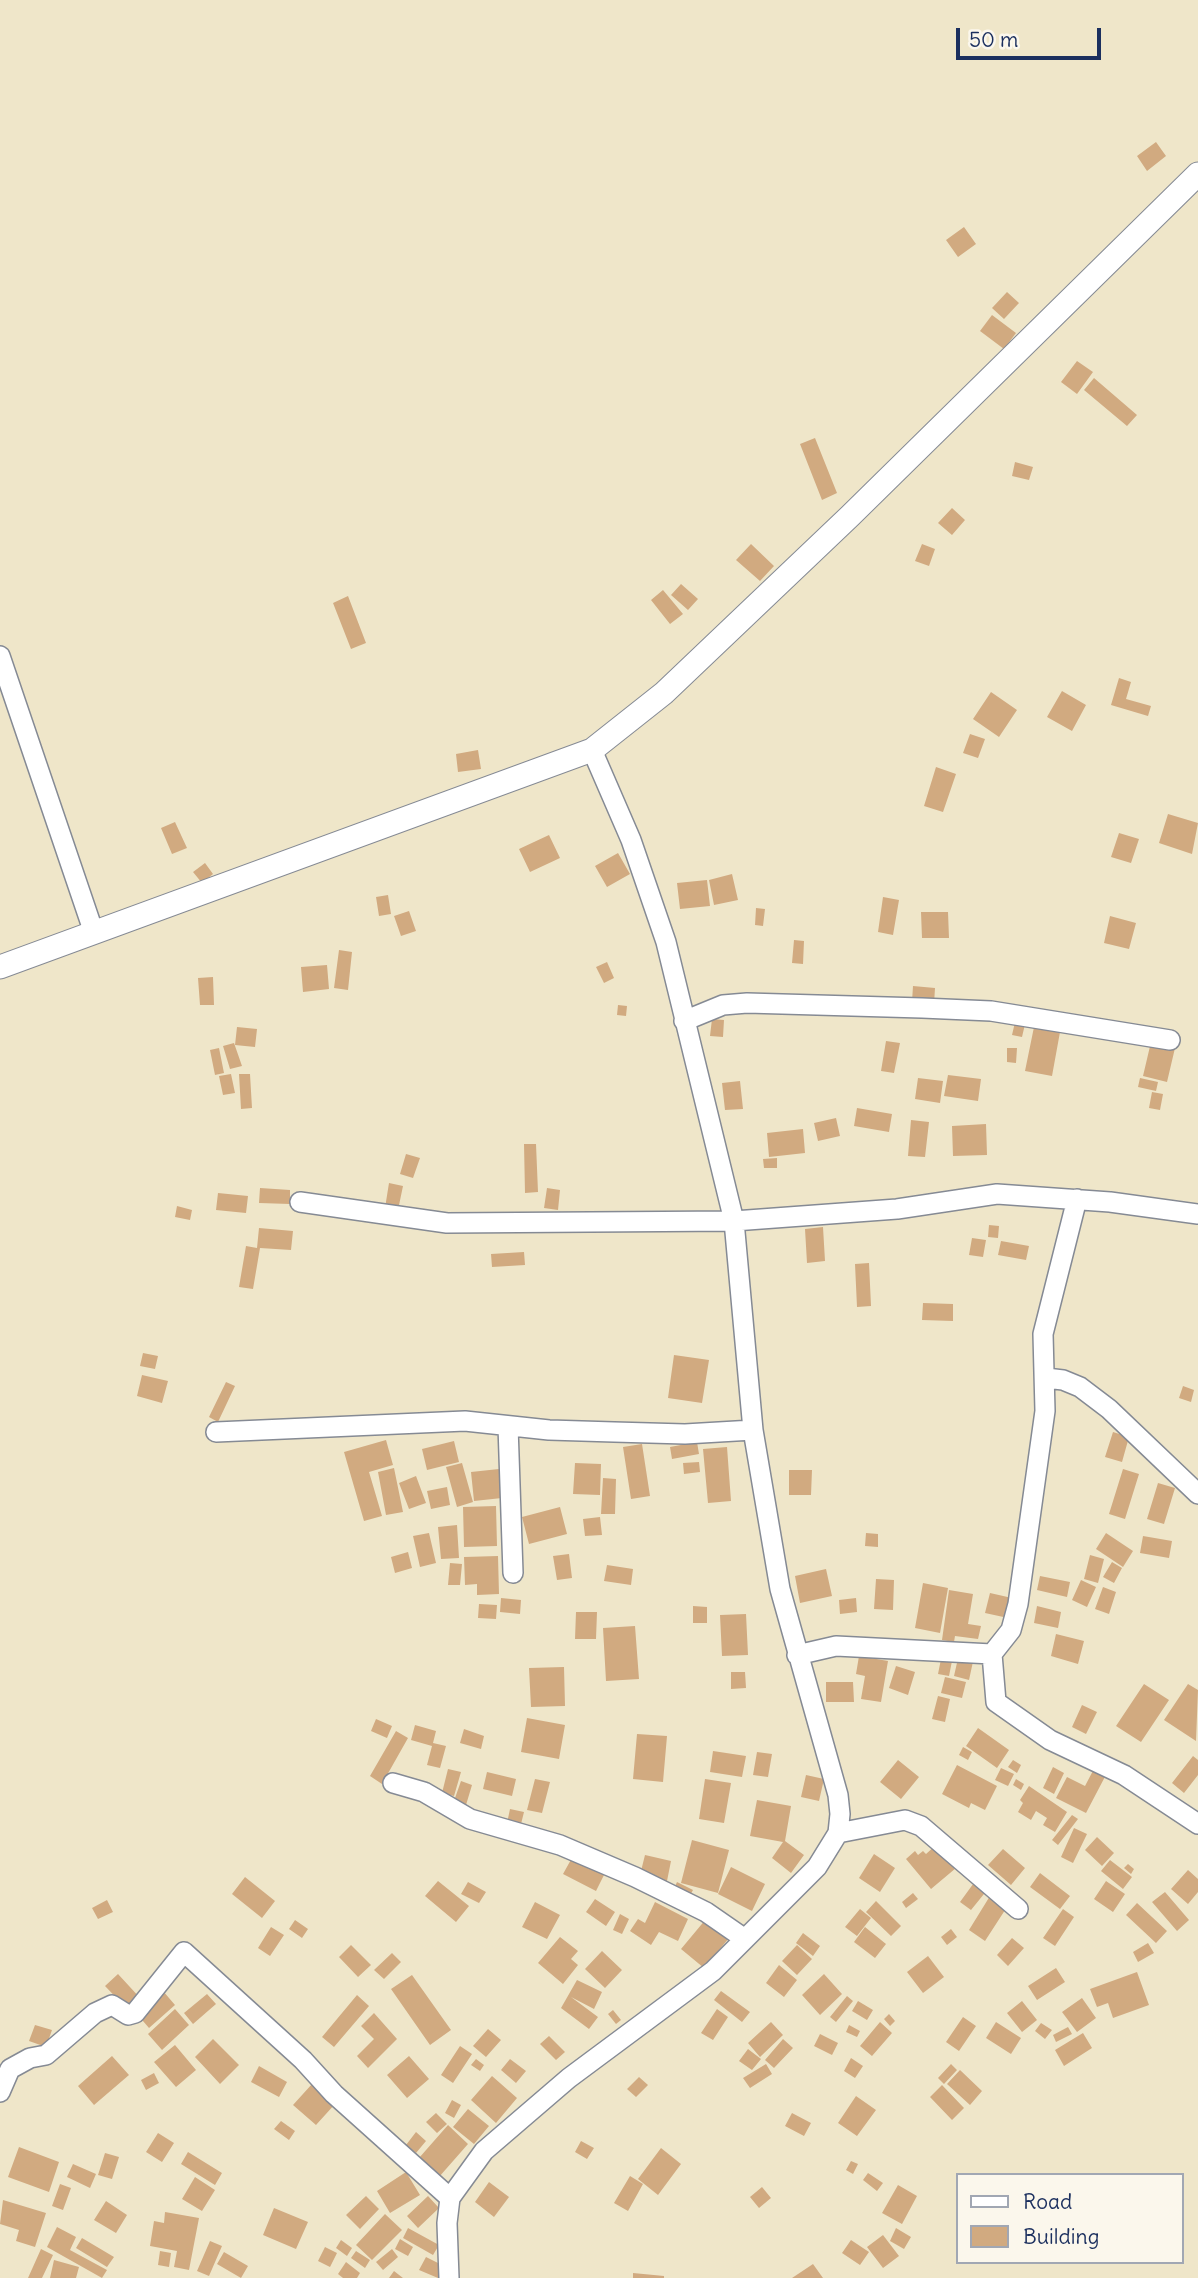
<!DOCTYPE html>
<html>
<head>
<meta charset="utf-8">
<style>
  body { margin:0 }
  #map { position:relative; width:1198px; height:2278px; overflow:hidden; background:#efe6c9; font-family:Delius,sans-serif }
  canvas { display:block }
  .legend { position:absolute; left:956px; top:2173px; width:228px; height:91px; box-sizing:border-box; background:#fbf7ec; border:2px solid #a1a7b3; margin:0; padding:9px 12px; list-style:none; font-size:21px; color:#1b2f5e }
  .legend li { display:flex; align-items:center; gap:14px; height:35px }
  .legend b { width:35px; border:2px solid #a1a7b3 }
  .scale { position:absolute; left:956px; top:28px; width:145px; height:32px; box-sizing:border-box; border:4px solid #1b2f5e; border-top:0; padding-left:9px; font-size:21px; line-height:24px; white-space:nowrap; color:#1b2f5e; -webkit-text-stroke:5px #fbf7ec; paint-order:stroke }
</style>
</head>
<body>
<div id="map">
<canvas width="1198" height="2278"></canvas>
<ul class="legend">
<li><b style="height:9px;background:#fff"></b>Road</li>
<li><b style="height:19px;background:#d1aa80"></b>Building</li>
</ul>
<div class="scale">50 m</div>
</div>
<script>
const ctx = document.querySelector('canvas').getContext('2d');
ctx.lineJoin = 'round';
function fill(path, color) {
  ctx.fillStyle = color;
  ctx.fill(path, 'evenodd');
}
function poly(rows) {
  const path = new Path2D();
  for (const r of rows) {
    path.moveTo(r[0], r[1]);
    for (let i = 2; i < r.length; i += 2) path.lineTo(r[i], r[i + 1]);
  }
  return path;
}
function strokePath(path, color, width, dash) {
  ctx.strokeStyle = color;
  ctx.lineWidth = width;
  ctx.lineCap = dash ? 'butt' : 'round';
  ctx.setLineDash(dash || []);
  ctx.stroke(path);
}
const building = poly([
  [1156,142,1166,156,1147,171,1137,156],
  [964,227,976,244,958,257,946,240],
  [1007,292,1019,303,1004,319,992,308],
  [992,315,1016,333,1004,349,980,331],
  [1077,361,1093,372,1077,394,1061,382],
  [1094,378,1137,415,1127,426,1084,390],
  [815,438,837,493,822,500,800,444],
  [1015,462,1033,467,1029,480,1012,476],
  [952,508,965,520,952,535,938,523],
  [751,544,774,566,760,581,736,560],
  [922,544,935,549,929,566,915,561],
  [681,584,698,599,688,610,671,595],
  [663,590,683,614,670,624,651,600],
  [348,596,366,643,351,649,333,603],
  [1119,678,1131,682,1126,699,1151,706,1148,716,1111,705],
  [1062,691,1086,705,1072,731,1047,717],
  [991,692,1017,710,999,737,973,719],
  [970,734,985,739,978,758,963,753],
  [478,750,481,769,458,772,456,754],
  [936,767,956,774,943,812,924,806],
  [1168,814,1198,823,1192,854,1159,843],
  [175,822,187,848,172,854,161,828],
  [1119,833,1139,839,1131,863,1111,857],
  [549,835,560,858,530,872,519,849],
  [618,853,630,874,607,887,595,866],
  [205,863,213,874,202,883,193,872],
  [732,874,738,900,714,905,709,880],
  [707,880,710,906,680,909,677,883],
  [388,895,391,914,379,916,376,897],
  [883,897,899,900,893,935,878,932],
  [756,908,765,909,763,926,755,925],
  [409,911,416,931,401,936,394,916],
  [921,912,948,912,949,938,922,938],
  [1110,916,1136,923,1129,949,1104,943],
  [794,940,804,941,803,964,792,963],
  [339,950,352,952,348,990,334,988],
  [607,962,614,978,604,983,596,967],
  [327,965,329,989,303,992,301,967],
  [213,977,214,1005,200,1005,198,978],
  [913,986,935,988,934,1004,912,1002],
  [618,1005,627,1006,626,1016,617,1015],
  [1016,1018,1026,1020,1022,1037,1012,1035],
  [712,1019,724,1020,723,1037,710,1036],
  [237,1027,257,1029,255,1047,235,1045],
  [1034,1027,1060,1032,1052,1076,1025,1071],
  [886,1041,900,1043,894,1073,881,1071],
  [1151,1042,1175,1048,1167,1082,1143,1076],
  [234,1043,242,1066,230,1069,223,1046],
  [219,1048,224,1073,215,1075,210,1050],
  [1007,1048,1017,1048,1016,1063,1007,1062],
  [231,1074,235,1093,223,1095,219,1076],
  [239,1074,250,1074,252,1108,241,1109],
  [948,1075,981,1079,978,1101,944,1096],
  [918,1078,943,1081,940,1103,915,1099],
  [1140,1078,1158,1082,1156,1091,1138,1087],
  [740,1081,743,1109,725,1110,722,1083],
  [1152,1092,1163,1094,1160,1110,1149,1108],
  [857,1108,892,1114,889,1132,854,1126],
  [836,1118,840,1136,818,1141,814,1123],
  [911,1120,929,1122,925,1157,908,1156],
  [986,1124,987,1155,953,1156,952,1126],
  [803,1129,805,1153,769,1157,767,1133],
  [524,1144,536,1144,538,1192,525,1193],
  [406,1154,420,1158,413,1178,400,1174],
  [777,1158,777,1168,764,1168,763,1159],
  [389,1183,403,1186,398,1210,385,1208],
  [260,1188,290,1190,290,1204,259,1203],
  [547,1188,560,1190,558,1210,544,1208],
  [218,1193,248,1196,246,1213,216,1210],
  [177,1206,192,1210,190,1220,175,1217],
  [989,1225,999,1226,998,1238,988,1237],
  [823,1227,825,1261,807,1263,805,1229],
  [259,1228,293,1231,291,1250,260,1248,253,1289,239,1287,246,1246,257,1248],
  [972,1238,986,1240,983,1257,969,1255],
  [1001,1241,1029,1246,1026,1260,998,1255],
  [524,1252,525,1265,492,1267,491,1254],
  [869,1263,871,1306,857,1307,855,1264],
  [923,1303,953,1304,953,1321,922,1320],
  [143,1353,158,1356,155,1369,140,1366],
  [674,1355,709,1360,702,1403,668,1398],
  [142,1375,168,1381,162,1403,137,1396],
  [226,1382,235,1386,218,1422,209,1417],
  [1183,1386,1194,1390,1191,1402,1179,1398],
  [1113,1432,1129,1437,1122,1462,1105,1457],
  [386,1440,393,1465,369,1472,382,1516,364,1521,344,1452],
  [454,1441,459,1462,427,1470,422,1449],
  [697,1442,699,1454,672,1459,670,1447],
  [642,1444,650,1496,631,1499,623,1447],
  [727,1447,731,1501,708,1503,703,1449],
  [699,1462,700,1472,684,1474,683,1463],
  [462,1463,473,1502,457,1507,446,1467],
  [575,1463,601,1464,600,1495,573,1494],
  [394,1468,403,1512,386,1515,378,1472],
  [499,1469,502,1498,474,1501,471,1472],
  [1123,1469,1139,1474,1125,1519,1109,1514],
  [789,1470,812,1470,811,1495,789,1495],
  [416,1476,426,1503,409,1509,399,1483],
  [603,1478,616,1479,615,1514,601,1514],
  [1158,1483,1175,1488,1164,1524,1147,1519],
  [447,1487,450,1505,431,1509,427,1491],
  [496,1506,497,1546,464,1547,463,1507],
  [560,1507,567,1534,529,1544,522,1517],
  [600,1517,602,1535,585,1536,583,1519],
  [457,1525,459,1558,441,1559,438,1527],
  [429,1533,436,1563,420,1567,413,1536],
  [866,1533,878,1534,878,1547,865,1546],
  [1106,1533,1133,1551,1123,1567,1096,1549],
  [1143,1536,1172,1541,1169,1558,1140,1553],
  [408,1552,412,1568,395,1573,391,1557],
  [569,1554,572,1578,557,1580,553,1556],
  [1090,1555,1104,1559,1098,1583,1084,1579],
  [498,1556,499,1594,477,1595,477,1584,465,1585,464,1557],
  [1112,1562,1122,1568,1114,1583,1103,1577],
  [450,1563,462,1564,460,1585,448,1585],
  [607,1565,633,1569,631,1585,604,1581],
  [826,1569,832,1596,800,1603,795,1576],
  [1040,1576,1070,1582,1067,1597,1037,1590],
  [876,1579,894,1580,893,1610,874,1609],
  [1081,1580,1096,1587,1087,1607,1072,1600],
  [923,1583,948,1588,940,1633,915,1628],
  [1103,1587,1116,1592,1109,1614,1095,1609],
  [949,1590,973,1594,968,1624,981,1626,978,1639,955,1636,954,1642,942,1640],
  [990,1593,1012,1598,1008,1618,985,1613],
  [501,1598,521,1600,520,1614,500,1612],
  [856,1598,857,1612,840,1614,839,1600],
  [479,1604,497,1605,496,1619,478,1618],
  [693,1606,707,1607,707,1623,693,1623],
  [1037,1606,1061,1612,1058,1628,1034,1623],
  [576,1612,597,1612,596,1639,575,1639],
  [746,1614,748,1655,722,1656,720,1615],
  [635,1626,639,1679,606,1681,603,1628],
  [1056,1634,1084,1641,1078,1664,1051,1656],
  [942,1654,953,1656,949,1676,938,1674],
  [959,1654,974,1657,969,1680,954,1676],
  [859,1656,888,1661,881,1702,861,1699,865,1676,856,1674],
  [896,1666,915,1672,908,1695,889,1688],
  [564,1667,565,1706,531,1707,529,1668],
  [731,1672,745,1672,746,1688,731,1689],
  [945,1677,966,1682,962,1698,941,1693],
  [826,1682,853,1682,854,1702,826,1702],
  [1144,1684,1169,1700,1141,1742,1116,1726],
  [1188,1684,1198,1690,1196,1741,1164,1720],
  [938,1696,950,1699,945,1722,932,1719],
  [1082,1705,1097,1712,1086,1734,1072,1727],
  [527,1718,565,1725,559,1759,521,1752],
  [376,1719,392,1726,387,1738,371,1731],
  [415,1725,436,1731,433,1743,446,1746,440,1768,427,1765,432,1746,411,1740],
  [978,1728,1009,1750,997,1768,966,1746],
  [464,1729,484,1736,481,1749,460,1743],
  [396,1731,408,1738,382,1784,370,1776],
  [637,1734,667,1736,663,1782,633,1779],
  [963,1747,972,1752,968,1760,959,1755],
  [713,1751,746,1756,742,1777,710,1772],
  [757,1752,772,1754,768,1777,753,1775],
  [1193,1756,1198,1760,1198,1775,1184,1793,1172,1783],
  [898,1760,919,1777,901,1799,880,1782],
  [1013,1760,1021,1765,1017,1773,1008,1767],
  [957,1765,997,1786,985,1810,971,1803,969,1808,942,1794],
  [1096,1765,1108,1771,1086,1813,1056,1798,1067,1777,1085,1786],
  [1053,1767,1064,1773,1054,1794,1043,1788],
  [1001,1768,1014,1774,1008,1786,995,1780],
  [448,1769,461,1772,454,1796,442,1793],
  [487,1772,516,1779,512,1796,483,1789],
  [806,1775,824,1779,819,1801,801,1797],
  [535,1779,550,1782,542,1813,527,1810],
  [705,1779,731,1783,724,1823,699,1819],
  [1016,1779,1024,1784,1021,1790,1013,1785],
  [461,1781,472,1785,466,1805,454,1801],
  [1029,1786,1067,1812,1055,1832,1043,1825,1047,1818,1036,1811,1031,1820,1018,1812,1023,1803,1020,1800],
  [757,1800,791,1806,785,1841,804,1855,791,1873,772,1858,783,1842,750,1836],
  [510,1809,524,1812,519,1832,506,1828],
  [1072,1815,1078,1819,1058,1845,1052,1840],
  [1074,1828,1087,1834,1073,1863,1061,1857],
  [1097,1837,1114,1853,1102,1866,1085,1850],
  [692,1840,729,1850,718,1893,681,1883],
  [936,1845,956,1868,931,1889,906,1859,915,1851,918,1855,923,1851,926,1854],
  [1003,1849,1025,1868,1011,1885,988,1865],
  [874,1854,895,1868,880,1892,859,1878],
  [645,1855,671,1861,667,1881,640,1875],
  [573,1856,605,1873,596,1891,563,1874],
  [1110,1860,1132,1877,1123,1889,1101,1871],
  [1128,1864,1134,1869,1131,1874,1124,1868],
  [731,1867,765,1884,752,1911,718,1894],
  [1188,1870,1198,1879,1198,1892,1188,1904,1171,1889],
  [1040,1873,1070,1896,1060,1909,1030,1887],
  [245,1877,275,1901,262,1918,232,1894],
  [976,1880,988,1889,971,1910,960,1902],
  [438,1881,469,1906,456,1922,425,1896],
  [1106,1881,1125,1894,1113,1912,1094,1899],
  [468,1882,486,1892,479,1903,461,1894],
  [677,1882,693,1890,688,1899,673,1891],
  [1165,1892,1189,1920,1177,1931,1152,1902],
  [913,1893,918,1899,906,1908,902,1902],
  [990,1896,1007,1907,985,1941,969,1930],
  [595,1899,615,1912,606,1926,586,1912],
  [107,1900,113,1912,98,1919,92,1908],
  [876,1901,901,1926,891,1936,866,1912],
  [535,1902,560,1915,547,1939,522,1927],
  [655,1902,688,1919,678,1941,659,1932,651,1945,630,1931,638,1919,645,1923],
  [1137,1903,1167,1931,1156,1943,1126,1915],
  [860,1909,871,1918,857,1936,845,1927],
  [1063,1909,1074,1917,1055,1946,1043,1938],
  [620,1914,629,1919,622,1934,613,1930],
  [706,1919,729,1938,704,1968,681,1949],
  [295,1920,308,1929,302,1938,289,1929],
  [271,1927,284,1935,270,1956,258,1948],
  [865,1927,886,1944,875,1958,854,1942],
  [951,1929,957,1937,947,1945,941,1937],
  [803,1933,820,1946,813,1956,796,1943],
  [560,1937,578,1951,571,1959,578,1965,563,1984,538,1963],
  [1012,1938,1024,1948,1008,1966,997,1955],
  [1148,1943,1154,1953,1138,1962,1133,1952],
  [351,1945,371,1965,358,1977,339,1957],
  [797,1945,812,1959,797,1975,782,1961],
  [602,1951,622,1970,605,1988,585,1969],
  [392,1953,401,1962,384,1979,374,1970],
  [928,1956,944,1977,923,1993,907,1972],
  [779,1965,797,1980,784,1997,766,1983],
  [1056,1968,1065,1982,1037,2000,1028,1986],
  [1137,1972,1149,2005,1113,2018,1108,2003,1097,2007,1090,1989],
  [118,1974,141,1999,129,2011,105,1986],
  [824,1974,842,1994,820,2015,802,1995],
  [412,1975,451,2030,430,2045,391,1989],
  [577,1980,602,1992,594,2009,571,1997,598,2017,589,2029,561,2008],
  [163,1991,175,2005,149,2028,137,2014],
  [721,1991,750,2012,742,2022,714,2000],
  [207,1994,216,2004,193,2024,184,2013],
  [357,1995,369,2006,334,2047,322,2037],
  [847,1996,853,2001,836,2022,830,2017],
  [1082,1998,1096,2018,1077,2032,1062,2012],
  [858,2001,873,2010,867,2020,852,2011],
  [1022,2001,1037,2020,1022,2032,1007,2013],
  [175,2009,189,2025,162,2050,148,2034],
  [717,2009,728,2017,713,2040,701,2033],
  [613,2010,621,2020,616,2024,608,2014],
  [374,2013,397,2039,368,2068,357,2056,374,2039,361,2026],
  [889,2014,895,2021,890,2026,884,2019],
  [963,2017,976,2026,959,2051,946,2042],
  [771,2022,783,2035,760,2057,748,2043],
  [880,2022,892,2033,872,2056,860,2046],
  [996,2022,1021,2038,1011,2054,986,2038],
  [1041,2023,1052,2030,1045,2039,1035,2031],
  [35,2025,52,2030,46,2047,29,2041],
  [849,2025,860,2031,857,2037,846,2032],
  [1068,2027,1072,2034,1056,2042,1053,2035],
  [488,2029,501,2040,486,2057,473,2046],
  [1083,2033,1092,2048,1064,2066,1055,2050],
  [820,2034,838,2043,832,2055,814,2046],
  [549,2036,565,2052,556,2060,540,2044],
  [213,2039,239,2065,220,2084,195,2057],
  [783,2039,793,2048,774,2068,765,2060],
  [175,2045,196,2070,176,2087,154,2062],
  [460,2046,472,2054,453,2083,441,2075],
  [748,2049,761,2059,752,2070,739,2061],
  [112,2056,129,2075,94,2105,78,2086],
  [409,2056,429,2079,407,2098,387,2075],
  [851,2058,863,2066,855,2078,844,2071],
  [476,2059,484,2065,480,2071,471,2065],
  [510,2059,526,2071,516,2083,501,2070],
  [766,2064,772,2074,750,2088,743,2078],
  [951,2064,957,2070,944,2084,938,2078],
  [259,2066,287,2082,279,2097,251,2082],
  [960,2070,982,2091,970,2105,947,2084],
  [154,2073,159,2083,146,2090,141,2080],
  [492,2076,517,2098,496,2123,471,2100],
  [639,2077,648,2085,636,2097,627,2089],
  [312,2084,335,2104,316,2125,293,2105],
  [942,2085,964,2108,952,2120,930,2097],
  [856,2096,876,2110,857,2136,838,2123],
  [452,2100,461,2105,454,2118,445,2113],
  [468,2109,489,2126,474,2144,453,2127],
  [436,2113,447,2124,437,2133,426,2122],
  [792,2113,811,2123,804,2136,785,2126],
  [281,2121,295,2131,289,2140,274,2129],
  [448,2125,468,2144,439,2177,419,2158],
  [416,2132,426,2141,416,2153,406,2145],
  [158,2133,174,2143,162,2162,146,2152],
  [581,2141,594,2148,587,2159,575,2152],
  [19,2147,59,2162,49,2192,8,2177],
  [661,2148,681,2164,658,2195,638,2179],
  [188,2152,222,2173,215,2185,181,2164],
  [105,2153,119,2157,112,2179,98,2175],
  [851,2161,858,2164,853,2174,846,2170],
  [73,2164,96,2174,90,2188,67,2177],
  [406,2172,420,2195,390,2213,377,2191],
  [868,2173,883,2183,877,2191,863,2180],
  [630,2176,643,2184,628,2211,614,2203],
  [195,2177,215,2190,202,2211,182,2199],
  [489,2182,509,2197,494,2217,475,2202],
  [60,2184,71,2188,63,2210,52,2206],
  [898,2185,917,2196,902,2224,882,2213],
  [762,2187,771,2198,759,2208,750,2197],
  [366,2196,379,2209,360,2229,346,2215],
  [428,2196,439,2208,418,2228,407,2216],
  [3,2200,46,2213,35,2247,16,2241,19,2230,0,2224],
  [106,2201,127,2215,116,2233,94,2220],
  [274,2208,308,2222,296,2249,263,2235],
  [165,2212,199,2218,189,2270,174,2267,177,2251,150,2246,154,2221,164,2223],
  [385,2214,402,2230,372,2260,356,2245],
  [57,2227,76,2237,70,2250,107,2270,102,2278,47,2247],
  [408,2228,439,2245,433,2255,403,2238],
  [896,2228,911,2237,904,2249,890,2241],
  [883,2235,899,2256,883,2268,867,2247],
  [82,2238,114,2257,107,2267,76,2248],
  [400,2239,413,2247,408,2256,395,2249],
  [341,2240,352,2248,347,2256,336,2248],
  [851,2240,869,2252,860,2265,842,2253],
  [210,2241,222,2246,209,2276,197,2271],
  [325,2247,337,2253,330,2267,318,2261],
  [41,2249,53,2255,42,2278,28,2278],
  [392,2249,398,2257,383,2270,376,2262],
  [160,2251,171,2253,169,2267,158,2265],
  [356,2251,370,2260,365,2268,351,2258],
  [224,2252,248,2266,241,2278,217,2264],
  [426,2257,444,2266,438,2278,419,2270],
  [54,2260,79,2267,76,2278,50,2278],
  [346,2262,360,2273,357,2278,343,2278,338,2274],
  [813,2264,823,2278,792,2278],
  [394,2271,403,2278,389,2278],
  [633,2273,664,2276,664,2278,633,2278]
]);
const minor = poly([
  [0,656,94,933],
  [684,1021,723,1005,747,1003,922,1008,991,1011,1170,1040],
  [1077,1199,1043,1334,1045,1411,1018,1604,1011,1630,992,1654,996,1702,1050,1740,1124,1775,1198,1824],
  [300,1202,447,1223,734,1221,897,1209,997,1194,1110,1202,1198,1214],
  [1046,1378,1063,1380,1080,1387,1109,1409,1198,1494],
  [508,1426,513,1573],
  [216,1432,465,1421,549,1430,614,1432,685,1434,753,1430],
  [797,1655,836,1646,992,1654],
  [393,1783,424,1792,470,1819,560,1845,635,1877,706,1912,745,1939],
  [838,1833,905,1820,921,1826,1018,1909],
  [0,2092,10,2069,30,2058,46,2055,95,2013,112,2005,128,2015,135,2013,184,1952,303,2060,334,2094,450,2198],
  [449,2278,447,2223,450,2198,484,2151,569,2078,713,1971,817,1867,838,1833,840,1814,838,1795,780,1589,753,1430,734,1221,666,942,631,840,592,750]
]);
const tertiary = poly([
  [0,967,592,750,664,693,850,516,1198,174]
]);
fill(building, '#d1aa80');
strokePath(minor, '#858a94', 22);
strokePath(tertiary, '#858a94', 25);
strokePath(minor, '#fff', 19);
strokePath(tertiary, '#fff', 23);
</script>
</body>
</html>
